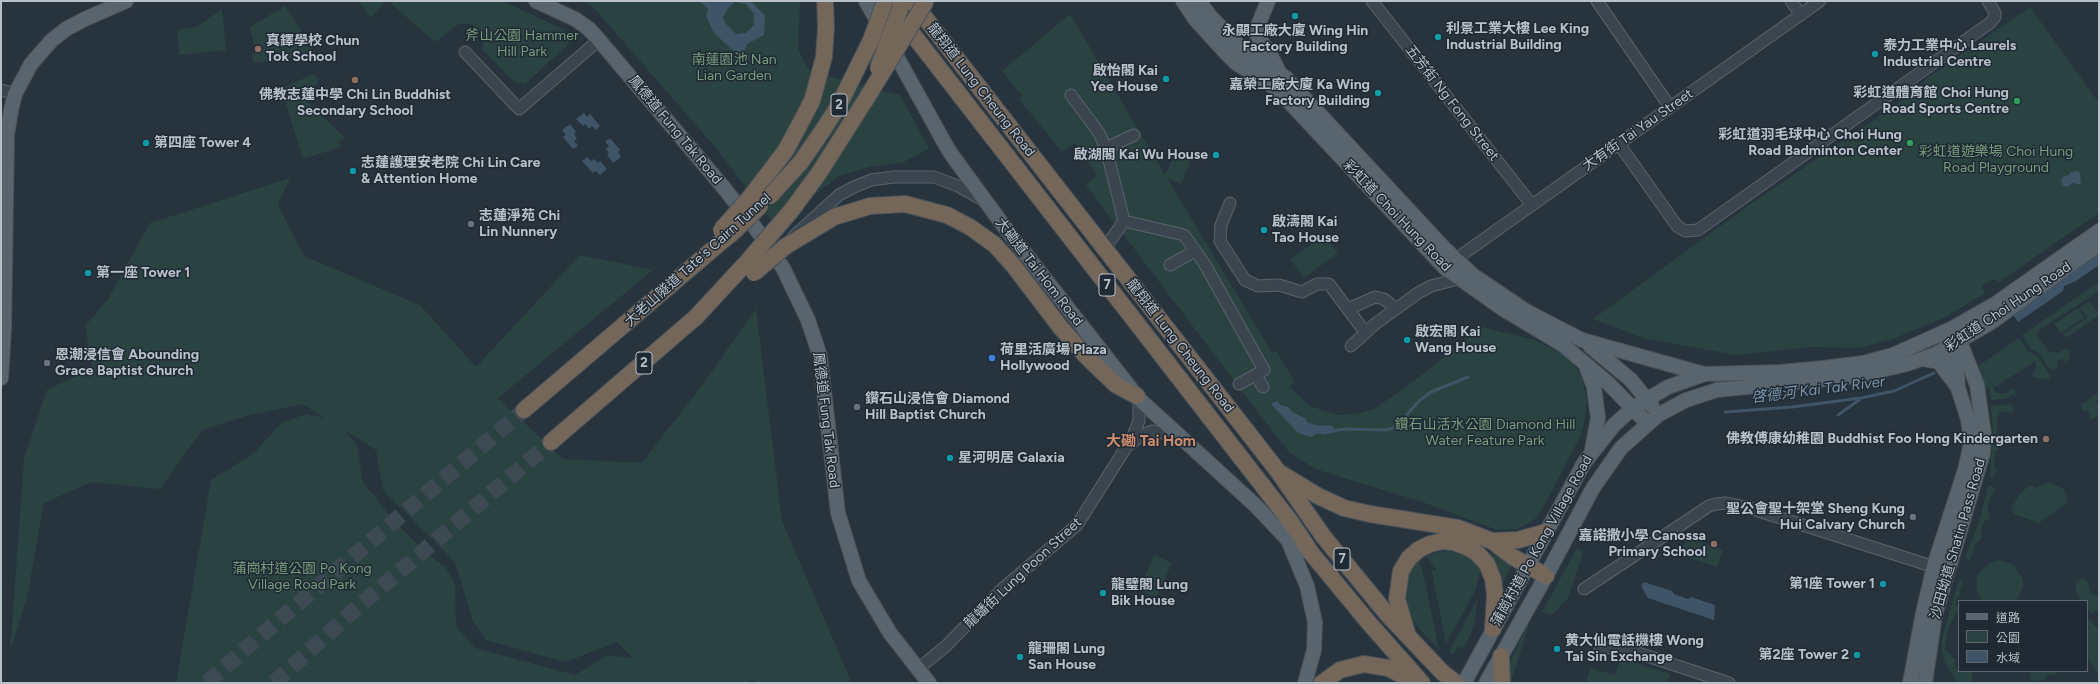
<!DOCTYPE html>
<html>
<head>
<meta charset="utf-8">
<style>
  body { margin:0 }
  #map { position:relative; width:2100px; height:684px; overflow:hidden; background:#27343e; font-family:Figtree,"Noto Sans TC",sans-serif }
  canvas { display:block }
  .frame { position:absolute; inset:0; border:2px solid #b8c0c9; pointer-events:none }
  .legend { position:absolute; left:1958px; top:600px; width:130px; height:72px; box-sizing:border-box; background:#202a34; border:1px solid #5d6670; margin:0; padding:5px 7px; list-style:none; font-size:12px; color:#b8c0c9 }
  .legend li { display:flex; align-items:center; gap:8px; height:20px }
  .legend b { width:20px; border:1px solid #5d6670 }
</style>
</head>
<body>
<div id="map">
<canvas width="2100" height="684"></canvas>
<div class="frame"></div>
<ul class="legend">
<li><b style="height:5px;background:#59656e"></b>道路</li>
<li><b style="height:11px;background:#2a4240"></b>公園</li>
<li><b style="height:11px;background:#3f5466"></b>水域</li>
</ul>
</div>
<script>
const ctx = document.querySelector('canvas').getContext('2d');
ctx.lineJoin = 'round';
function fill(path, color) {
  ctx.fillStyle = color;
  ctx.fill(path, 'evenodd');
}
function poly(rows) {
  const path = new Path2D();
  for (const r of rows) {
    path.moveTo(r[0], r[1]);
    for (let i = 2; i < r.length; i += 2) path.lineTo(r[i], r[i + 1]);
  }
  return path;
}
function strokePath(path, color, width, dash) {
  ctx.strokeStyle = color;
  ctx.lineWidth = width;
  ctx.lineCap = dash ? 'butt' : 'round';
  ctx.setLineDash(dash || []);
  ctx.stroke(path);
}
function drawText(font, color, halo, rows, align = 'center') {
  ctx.font = font + ' Figtree,"Noto Sans TC",sans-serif';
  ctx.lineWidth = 3;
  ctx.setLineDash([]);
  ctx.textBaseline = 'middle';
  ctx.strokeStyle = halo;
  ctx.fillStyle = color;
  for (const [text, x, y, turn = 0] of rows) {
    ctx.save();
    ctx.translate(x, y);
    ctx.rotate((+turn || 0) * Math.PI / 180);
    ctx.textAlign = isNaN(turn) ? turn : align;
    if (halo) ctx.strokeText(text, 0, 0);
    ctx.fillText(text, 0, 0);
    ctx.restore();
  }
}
const green = poly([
  [358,1,385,1,371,18],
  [388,1,502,1,565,30,573,40,525,84,514,82,483,50,483,39,471,24,459,24,435,42],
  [582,1,800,1,798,49,807,68,816,73,900,95,929,148,904,162,869,167,839,176,783,219,773,223,717,149,593,7],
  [285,6,313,49,309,56,253,63,252,54,256,53,250,27],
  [2030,7,2099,103,2099,213,1999,282,1994,279,1982,286,1985,293,1948,316,1893,339,1859,348,1812,347,1735,355,1643,338,1593,319,1752,203,1925,85,1923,81],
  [222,9,226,50,179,55,177,30,196,27],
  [1070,14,1165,175,1176,152,1192,159,1181,184,1167,178,1272,353,1276,351,1295,382,1289,386,1310,406,1337,415,1356,414,1374,409,1409,385,1482,327,1535,340,1564,355,1575,366,1583,380,1587,401,1584,424,1580,437,1564,468,1540,513,1533,521,1517,529,1497,530,1425,503,1315,469,1289,452,1253,406,1086,185,1097,175,1075,143,1062,152,1019,99,1022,96,1002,71],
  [314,74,318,82,304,98,345,138,339,141,341,147,303,159,281,88],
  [290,178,278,205,304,256,420,305,476,367,580,255,653,270,498,398,563,459,642,463,705,381,756,309,782,521,851,681,839,683,758,683,752,680,745,683,176,683,211,480,253,454,282,422,307,414,324,418,303,404,246,416,202,430,160,489,92,482,44,503,27,598,10,651,24,459,47,390,92,368,85,326,108,299,150,223],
  [344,430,376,450,383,490,455,562,473,622,486,640,565,662,617,642,633,658,607,655,575,675,475,648,456,626,455,584,446,568,424,551,390,516,363,482,357,445],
  [1325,235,1338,253,1304,278,1290,259],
  [2099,282,2099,291,2038,331,2037,335,2049,352,2059,353,2066,348,2070,353,2069,359,2066,362,2062,359,2057,362,2058,367,2054,370,2048,367,2040,354,2031,349,2022,335],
  [2089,301,2096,311,2099,309,2099,315,2066,338,2063,334,2087,318,2080,308],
  [2078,308,2084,318,2061,333,2054,324],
  [2019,338,2028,351,2038,357,2050,375,2050,378,2040,380,2037,377,2032,377,2036,367,2035,361,1997,386,1993,386,1995,391,2001,394,2008,393,2011,388,2015,391,2016,397,2014,395,2009,395,2009,398,1991,400,1989,387,1980,387,1977,367],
  [2099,392,2099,399,2096,401,2099,407,2099,416,2090,420,2089,417,2091,416,2086,410,2083,412,2081,405],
  [2012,404,2013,413,2001,411,1997,418,1997,445,2000,448,1995,452,1994,465,1997,469,1993,477,1990,476,1993,432,1991,406],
  [2048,482,2064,489,2068,502,2039,523,2014,514,2011,509,2021,492,2031,485,2036,488],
  [1988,486,1996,488,1995,493,1993,492,1987,508,1990,515,1988,520,1983,522,1981,529,1982,534,1980,540,1975,544,1970,561,1965,559,1979,522],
  [1687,537,1723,550,1717,567,1681,555],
  [1479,547,1512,565,1502,585],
  [1577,548,1583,553,1568,598,1552,615,1542,612],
  [1450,551,1469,555,1481,569,1475,591,1446,644,1431,568,1436,572,1436,569,1426,556,1439,552],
  [1154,555,1172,563,1156,598,1139,590],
  [2000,560,2014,565,2023,579,2023,587,2016,601,1983,601,1977,592,1977,577,1980,571,1992,562],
  [1418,561,1422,568,1439,649,1421,631,1405,609,1401,589,1412,567],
  [2083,578,2088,582,2090,592,2096,596,2099,594,2099,609,2095,612,2091,613,2087,608,2087,601,2082,601,2076,592,2076,582],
  [1959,579,1963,581,1960,590,1961,596,1957,597,1956,604,1959,608,1948,628,1945,650,1956,660,1954,662,1959,671,1972,671,1973,683,1959,683,1956,680,1945,663,1942,651,1942,639],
  [1477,600,1475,621,1472,631,1463,649,1458,646,1453,655,1449,651],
  [2088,619,2091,620,2099,632,2099,674,2087,658,2087,630,2089,628,2087,625],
  [1530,621,1511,682,1508,683,1509,666,1513,655],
  [1620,658,1670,674,1667,683,1586,683,1590,668,1615,675],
  [2029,671,2057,671,2056,674,2048,675,2044,680,2031,682]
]);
const water = poly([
  [720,1,751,1,765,16,764,35,747,44,743,54,737,54,714,33,706,16,710,3],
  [735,2,746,4,754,14,754,25,746,33,736,34,726,24,723,18,727,9],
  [584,113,587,117,590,114,600,126,596,130,592,126,589,129,585,124,583,126,576,119],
  [570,124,576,132,574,134,577,139,574,141,578,146,573,149,563,137,566,135,562,130],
  [610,138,620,150,618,152,621,157,613,163,607,155,609,153,606,149,609,146,605,142],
  [587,157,591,161,594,159,598,163,600,161,607,169,600,175,596,171,593,173,582,161],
  [2078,171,2080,174,2081,185,2073,183,2067,187,2062,185,2061,180,2064,176,2069,175,2071,172],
  [2099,251,2099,265,2076,281,2064,286,2063,291,2018,322,2013,315],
  [1277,401,1280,405,1288,407,1292,412,1305,418,1307,422,1315,425,1333,426,1335,432,1323,435,1318,433,1311,437,1298,433,1271,404],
  [1644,582,1672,591,1674,594,1688,599,1691,597,1715,605,1714,620,1648,598,1641,586]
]);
const stream = poly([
  [1725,412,1792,407,1861,398,1894,391,1934,373],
  [1838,415,1859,400],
  [1332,431,1346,429,1386,430,1396,427,1419,401,1431,392,1468,377]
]);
const canal = poly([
  [707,1,710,3]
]);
const highwayTunnel = poly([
  [207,683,245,649,524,410],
  [274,683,352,612,551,442]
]);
const minor = poly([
  [1372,1,1532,205],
  [1597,1,1670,107],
  [1791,1,1801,15],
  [465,52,519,109,599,40],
  [1,90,15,94],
  [1071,95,1099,133,1106,148,1124,221,1184,235,1204,263,1264,370,1239,384],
  [1619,144,1677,226,1685,231,1698,230,1990,23,1995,17,1995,13,1988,1],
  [1106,148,1134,135],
  [1230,203,1221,225,1220,241,1245,280,1258,286,1279,285,1302,292,1317,284,1329,284,1365,332],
  [793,237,839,195,854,187,871,180,894,177,934,177,958,186,983,200],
  [1105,248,1124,221],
  [1456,259,1820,1],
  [1170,265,1195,251],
  [1348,309,1375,297,1384,299,1396,309],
  [1351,346,1375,324,1418,293,1431,286,1458,279],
  [1256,376,1263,387],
  [1130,444,1139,437,1152,431,1177,435],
  [1584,589,1709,506,1716,504,1726,503,1746,507,1941,569],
  [1600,650,1611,647,1626,649,1729,683],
  [918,669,946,646,1001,590,1077,525,1132,438,1139,421,1139,399]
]);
const major = poly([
  [536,1,575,19,589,29,599,40,724,188,754,226,783,268,808,320,820,356,838,513,859,581,890,633,929,683],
  [866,1,949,151,1003,225,1139,399,1255,505,1288,540,1312,554],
  [1183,1,1195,19,1227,54,1236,63,1277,89,1445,268,1503,309,1563,345,1608,383,1647,423],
  [1199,1,1210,16,1245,52,1286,78,1443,247,1474,276,1526,311,1582,340,1704,374],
  [1268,1,1257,28,1257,35,1270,54,1279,72],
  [1590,346,1631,380,1652,406],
  [1923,359,1939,362,1956,385],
  [1586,366,1594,387,1598,418,1592,450],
  [1,378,4,328,7,135,11,110,15,94,31,64,51,41,66,29,85,19,126,1],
  [1288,540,1307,586,1315,622,1314,650,1305,683],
  [1464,683,1584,463,1614,425,1633,408,1668,387,1705,374,1781,372,1823,368,1863,363,1893,355,1951,329,1995,304,2099,231],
  [1486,683,1546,576,1593,488,1621,448,1658,415,1686,400,1717,390,1856,376,1907,364,1936,354,1990,323,2099,244],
  [1910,683,1923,613,1934,566,1965,470,1971,443,1968,419,1958,388,1957,373,1947,341],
  [1925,683,1935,615,1983,453,1984,435,1977,385,1960,342,1955,334]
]);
const highway = poly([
  [887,1,1290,521,1312,554,1369,623,1422,683],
  [912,1,1277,470,1323,536,1387,614,1443,673,1456,683],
  [751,196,786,150,812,101,824,57,826,27,825,1],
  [772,233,791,211,819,173,868,96],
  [786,246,834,217,870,206,905,204,947,215,970,227,995,245,1013,265,1061,328,1086,356,1116,385,1137,396],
  [524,410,727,237],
  [551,442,696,317,747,262],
  [1282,474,1318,496,1344,508,1370,514,1458,528,1492,541,1518,540,1546,532],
  [1492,541,1513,557,1546,576],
  [1407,633,1397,599,1401,571,1409,558,1418,550,1430,544,1443,541,1453,542,1467,547,1477,553,1487,564,1493,579,1495,594,1493,629],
  [1501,656,1502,683],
  [1322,683,1340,670,1364,664,1388,668,1417,683]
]);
const highwayBridge = poly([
  [878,68,900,9],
  [868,96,926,1],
  [770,196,801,162,823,130,839,105,871,40,885,1],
  [721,230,751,196],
  [729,236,760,206],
  [747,262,772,233],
  [754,273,786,246]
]);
const markers = [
  [1295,16,4,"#0f9aa8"],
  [1438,37,4,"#0f9aa8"],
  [258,49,4,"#8d6e63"],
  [1875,54,4,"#0f9aa8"],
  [1166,79,4,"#0f9aa8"],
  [355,80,4,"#8d6e63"],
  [1378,93,4,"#0f9aa8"],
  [2017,101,4,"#2e9e5b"],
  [146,143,4,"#0f9aa8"],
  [1910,143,4,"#2e9e5b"],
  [1216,155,4,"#0f9aa8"],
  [353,171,4,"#0f9aa8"],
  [471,224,4,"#6b7280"],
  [1264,230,4,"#0f9aa8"],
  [88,273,4,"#0f9aa8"],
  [1407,340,4,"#0f9aa8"],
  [992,358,4,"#3f7fe0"],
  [47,363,4,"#6b7280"],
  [857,407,4,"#6b7280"],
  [2046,439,4,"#8d6e63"],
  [950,458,4,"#0f9aa8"],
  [1913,517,4,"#6b7280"],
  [1714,544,4,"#8d6e63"],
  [1883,584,4,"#0f9aa8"],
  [1103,593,4,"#0f9aa8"],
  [1557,649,4,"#0f9aa8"],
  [1857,655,4,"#0f9aa8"],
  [1020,657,4,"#0f9aa8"]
];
const shields = [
  [839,105,16],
  [1107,285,16],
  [644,363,16],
  [1342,559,16]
];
const shieldNames = [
  ["2",839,105],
  ["7",1107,285],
  ["2",644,363],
  ["7",1342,559]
];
const poiNames = [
  ["利景工業大樓 Lee King",1446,29],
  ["Industrial Building",1446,45],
  ["永顯工廠大廈 Wing Hin",1295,31,"center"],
  ["Factory Building",1295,47,"center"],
  ["真鐸學校 Chun",266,41],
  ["Tok School",266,57],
  ["泰力工業中心 Laurels",1883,46],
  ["Industrial Centre",1883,62],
  ["啟怡閣 Kai",1158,71,"right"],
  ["Yee House",1158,87,"right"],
  ["嘉榮工廠大廈 Ka Wing",1370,85,"right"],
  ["Factory Building",1370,101,"right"],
  ["彩虹道體育館 Choi Hung",2009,93,"right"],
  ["Road Sports Centre",2009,109,"right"],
  ["佛教志蓮中學 Chi Lin Buddhist",355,95,"center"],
  ["Secondary School",355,111,"center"],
  ["彩虹道羽毛球中心 Choi Hung",1902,135,"right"],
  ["Road Badminton Center",1902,151,"right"],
  ["第四座 Tower 4",154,143],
  ["啟湖閣 Kai Wu House",1208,155,"right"],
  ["志蓮護理安老院 Chi Lin Care",361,163],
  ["& Attention Home",361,179],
  ["志蓮淨苑 Chi",479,216],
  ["Lin Nunnery",479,232],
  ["啟濤閣 Kai",1272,222],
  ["Tao House",1272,238],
  ["第一座 Tower 1",96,273],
  ["啟宏閣 Kai",1415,332],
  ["Wang House",1415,348],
  ["荷里活廣場 Plaza",1000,350],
  ["Hollywood",1000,366],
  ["恩潮浸信會 Abounding",55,355],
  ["Grace Baptist Church",55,371],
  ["鑽石山浸信會 Diamond",865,399],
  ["Hill Baptist Church",865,415],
  ["佛教傅康幼稚園 Buddhist Foo Hong Kindergarten",2038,439,"right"],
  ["星河明居 Galaxia",958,458],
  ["聖公會聖十架堂 Sheng Kung",1905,509,"right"],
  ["Hui Calvary Church",1905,525,"right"],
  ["嘉諾撒小學 Canossa",1706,536,"right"],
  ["Primary School",1706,552,"right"],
  ["第1座 Tower 1",1875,584,"right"],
  ["龍璧閣 Lung",1111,585],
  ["Bik House",1111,601],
  ["黄大仙電話機樓 Wong",1565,641],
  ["Tai Sin Exchange",1565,657],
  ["龍珊閣 Lung",1028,649],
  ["San House",1028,665],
  ["第2座 Tower 2",1849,655,"right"]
];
const parkNames = [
  ["斧山公園 Hammer",522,36],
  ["Hill Park",522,52],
  ["南蓮園池 Nan",734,60],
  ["Lian Garden",734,76],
  ["彩虹道遊樂場 Choi Hung",1996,152],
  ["Road Playground",1996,168],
  ["鑽石山活水公園 Diamond Hill",1485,425],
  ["Water Feature Park",1485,441],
  ["蒲崗村道公園 Po Kong",302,569],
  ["Village Road Park",302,585]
];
const streetNames = [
  ["龍翔道 Lung Cheung Road",981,90,52],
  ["五芳街 Ng Fong Street",1452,103,52],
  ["鳳德道 Fung Tak Road",675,130,50],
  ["大有街 Tai Yau Street",1638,130,-35],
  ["彩虹道 Choi Hung Road",1397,216,46],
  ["大老山隧道 Tate's Cairn Tunnel",698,260,-42],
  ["大磡道 Tai Hom Road",1039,272,52],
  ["彩虹道 Choi Hung Road",2008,307,-34],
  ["龍翔道 Lung Cheung Road",1180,346,52],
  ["鳳德道 Fung Tak Road",826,420,83],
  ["沙田坳道 Shatin Pass Road",1958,539,-74],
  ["蒲崗村道 Po Kong Village Road",1542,541,-61],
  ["龍蟠街 Lung Poon Street",1023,573,-43]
];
const waterNames = [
  ["啓德河 Kai Tak River",1818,390,-7]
];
const neighbourhoodNames = [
  ["大磡 Tai Hom",1151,442]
];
fill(green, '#2a4240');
fill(water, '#3f5466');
strokePath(stream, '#3f5466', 3);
strokePath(canal, '#3f5466', 11);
strokePath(highwayTunnel, '#3d4953', 16, [16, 8]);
strokePath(minor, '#59636c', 13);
strokePath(major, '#48515b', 16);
strokePath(highway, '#465059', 18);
strokePath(minor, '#3b454f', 11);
strokePath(major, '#59656e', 14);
strokePath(highway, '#746659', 16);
strokePath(highwayBridge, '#465059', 18, []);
strokePath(highwayBridge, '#746659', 16);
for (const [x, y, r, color] of markers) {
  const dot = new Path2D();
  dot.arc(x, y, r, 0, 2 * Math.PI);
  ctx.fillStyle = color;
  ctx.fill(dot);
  strokePath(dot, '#202a34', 1.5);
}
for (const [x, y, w] of shields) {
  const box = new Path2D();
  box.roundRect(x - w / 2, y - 11, w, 22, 3);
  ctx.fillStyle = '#202a34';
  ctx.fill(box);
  strokePath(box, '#b8c0c9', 1);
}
drawText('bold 13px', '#b8c0c9', null, shieldNames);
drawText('bold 14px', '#b8c0c9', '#202a34', poiNames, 'left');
drawText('14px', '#789d7c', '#202a34', parkNames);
drawText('14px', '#b8c0c9', '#202a34', streetNames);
drawText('italic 15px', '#7b95aa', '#202a34', waterNames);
drawText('bold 15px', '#ce8c6e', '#202a34', neighbourhoodNames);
</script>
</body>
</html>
